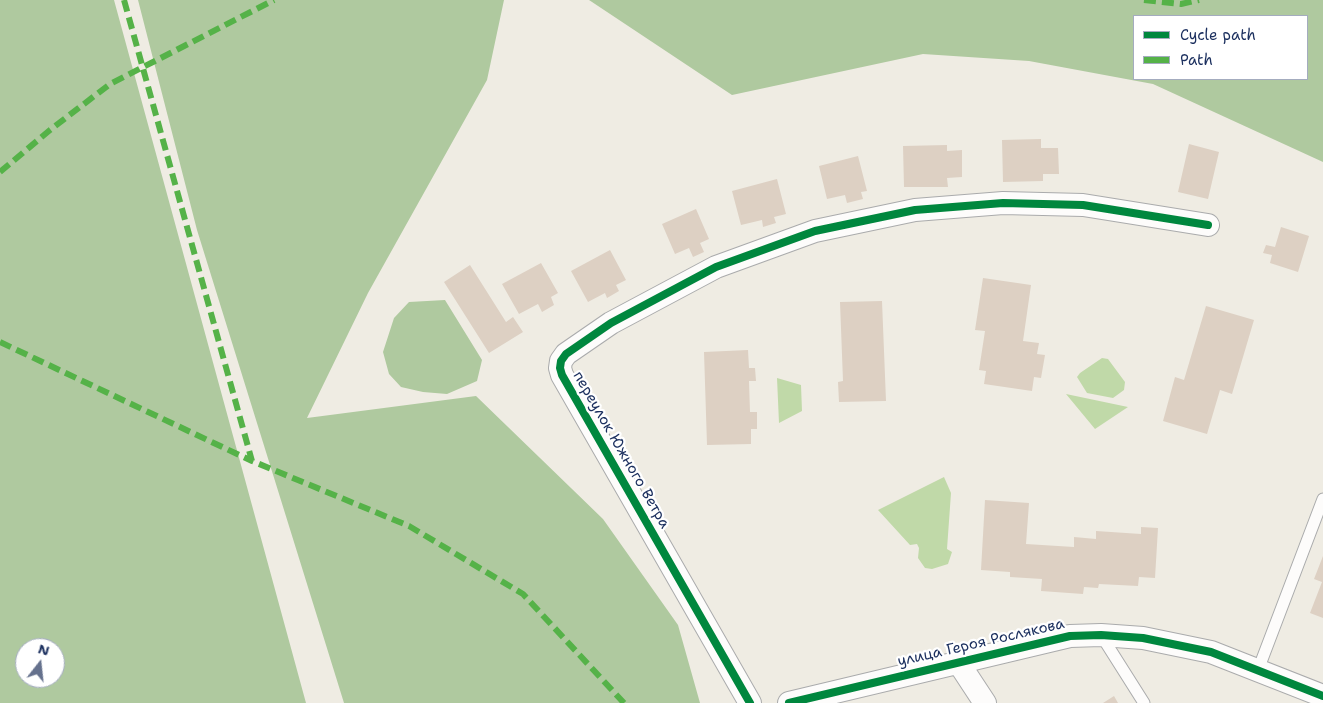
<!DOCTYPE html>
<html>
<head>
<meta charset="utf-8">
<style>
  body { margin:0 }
  #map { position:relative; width:1323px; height:703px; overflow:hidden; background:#efece3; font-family:"Shantell Sans",sans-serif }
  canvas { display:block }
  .legend { position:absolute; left:1133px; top:15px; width:175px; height:65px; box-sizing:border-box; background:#fff; border:1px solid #a4acbf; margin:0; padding:6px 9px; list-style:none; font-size:15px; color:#1b2f5e }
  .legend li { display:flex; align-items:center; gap:10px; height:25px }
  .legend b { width:25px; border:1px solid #a4acbf }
  .north { position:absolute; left:15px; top:638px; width:50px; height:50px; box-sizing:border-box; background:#fff; border:1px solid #a4acbf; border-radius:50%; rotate:16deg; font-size:14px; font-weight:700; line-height:20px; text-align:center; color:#1b2f5e }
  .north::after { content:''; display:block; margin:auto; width:18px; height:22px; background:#65718d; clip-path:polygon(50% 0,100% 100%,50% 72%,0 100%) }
</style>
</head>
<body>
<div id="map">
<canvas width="1323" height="703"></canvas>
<ul class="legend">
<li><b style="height:6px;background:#00873e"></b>Cycle path</li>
<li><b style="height:6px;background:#55b248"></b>Path</li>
</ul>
<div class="north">N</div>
</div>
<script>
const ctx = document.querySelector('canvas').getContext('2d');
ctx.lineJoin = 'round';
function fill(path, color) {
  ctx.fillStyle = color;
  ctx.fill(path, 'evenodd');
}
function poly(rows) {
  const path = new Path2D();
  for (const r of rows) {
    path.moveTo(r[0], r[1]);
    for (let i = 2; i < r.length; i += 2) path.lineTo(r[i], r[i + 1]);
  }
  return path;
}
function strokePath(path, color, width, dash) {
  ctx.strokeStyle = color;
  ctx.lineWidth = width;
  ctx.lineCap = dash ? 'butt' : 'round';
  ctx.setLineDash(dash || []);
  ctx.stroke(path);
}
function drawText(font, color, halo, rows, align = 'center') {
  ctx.font = font + ' "Shantell Sans",sans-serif';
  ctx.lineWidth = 4.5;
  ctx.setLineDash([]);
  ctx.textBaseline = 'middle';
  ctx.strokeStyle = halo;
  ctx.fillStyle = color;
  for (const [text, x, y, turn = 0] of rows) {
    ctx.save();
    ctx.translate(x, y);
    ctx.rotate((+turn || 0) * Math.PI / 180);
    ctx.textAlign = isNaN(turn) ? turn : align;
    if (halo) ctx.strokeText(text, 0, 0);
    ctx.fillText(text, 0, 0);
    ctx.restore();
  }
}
const green = poly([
  [1102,358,1108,359,1125,382,1124,390,1113,398,1087,393,1077,377,1080,373],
  [777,378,801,385,802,411,779,423],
  [1066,394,1128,407,1095,429],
  [944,477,951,493,947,549,952,552,948,564,932,569,925,568,918,558,919,548,917,544,910,545,878,510]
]);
const forest = poly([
  [0,0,114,0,306,703,0,703],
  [25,648,55,648,55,678,25,678],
  [138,0,504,0,487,80,368,293,307,418,476,396,603,519,678,625,700,703,344,703,197,230],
  [589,0,1323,0,1323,162,1153,84,1029,61,923,54,732,95],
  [1307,16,1307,79,1134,79,1134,16],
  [445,300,482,360,477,381,447,394,423,392,401,387,389,374,383,352,394,318,409,302]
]);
const building = poly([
  [1041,139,1041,148,1058,148,1059,174,1043,174,1043,181,1003,182,1002,140],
  [1189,144,1219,152,1208,199,1178,192],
  [947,145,947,151,962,150,962,177,947,178,948,187,904,187,903,146],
  [858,156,867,191,861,192,863,199,847,203,845,195,827,199,819,166],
  [777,179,786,214,774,217,776,223,763,227,762,220,741,225,732,191],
  [696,209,709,239,700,243,704,252,693,257,689,248,675,254,662,224],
  [1281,227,1309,236,1298,272,1270,263,1272,255,1263,253,1266,245,1275,247],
  [610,250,626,280,616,285,619,291,607,298,605,293,588,302,571,271],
  [541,263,558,293,551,297,554,305,542,312,538,304,519,314,502,284],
  [470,265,506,322,513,317,523,332,489,353,444,282],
  [983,278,1031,285,1023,341,1039,343,1037,354,1045,355,1041,378,1034,377,1032,391,984,384,986,371,979,370,985,331,975,330],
  [882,301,886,401,839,402,838,382,843,381,840,302],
  [1206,306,1254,320,1232,394,1220,390,1207,434,1163,421,1175,377,1184,380],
  [748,350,749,368,755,368,756,381,749,381,750,412,757,412,757,429,751,429,751,444,707,445,704,352],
  [985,500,1029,503,1026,544,1074,547,1074,537,1096,539,1096,531,1141,534,1141,527,1158,528,1155,578,1139,577,1138,586,1099,584,1098,588,1084,587,1083,594,1041,591,1042,579,1010,577,1010,572,981,570],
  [1323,556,1323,618,1310,613,1322,582,1314,579],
  [1114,696,1118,703,1103,703]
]);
const service = poly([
  [1101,635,1144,703],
  [1258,670,1323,499]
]);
const minor = poly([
  [958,662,985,703],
  [750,703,562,375,560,368,561,361,566,354,611,323,716,267,815,231,915,210,1003,203,1083,205,1208,225],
  [789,703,1070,636,1101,635,1143,638,1211,652,1323,696]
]);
const quiet = poly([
  [124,0,252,461,409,526,523,594,624,703],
  [1144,0,1181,4,1199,0],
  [0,172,50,130,110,84,274,0],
  [0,342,252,461]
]);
const cycleway = poly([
  [750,703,562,375,560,368,561,361,566,354,611,323,716,267,815,231,915,210,1003,203,1083,205,1208,225],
  [789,703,1070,636,1101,635,1143,638,1211,652,1323,696]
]);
const streetNames = [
  ["переулок Южного Ветра",621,450,60],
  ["улица Героя Рослякова",981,643,-13]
];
fill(green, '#c0d9a8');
fill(forest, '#afc99f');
fill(building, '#ddd0c3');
strokePath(service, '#aaabac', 13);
strokePath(minor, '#aaabac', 24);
strokePath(service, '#fdfcfb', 11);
strokePath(minor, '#fdfcfb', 22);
strokePath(quiet, '#55b248', 6, [12, 6]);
strokePath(cycleway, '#00873e', 8);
drawText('15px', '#1b2f5e', '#fff', streetNames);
</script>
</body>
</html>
